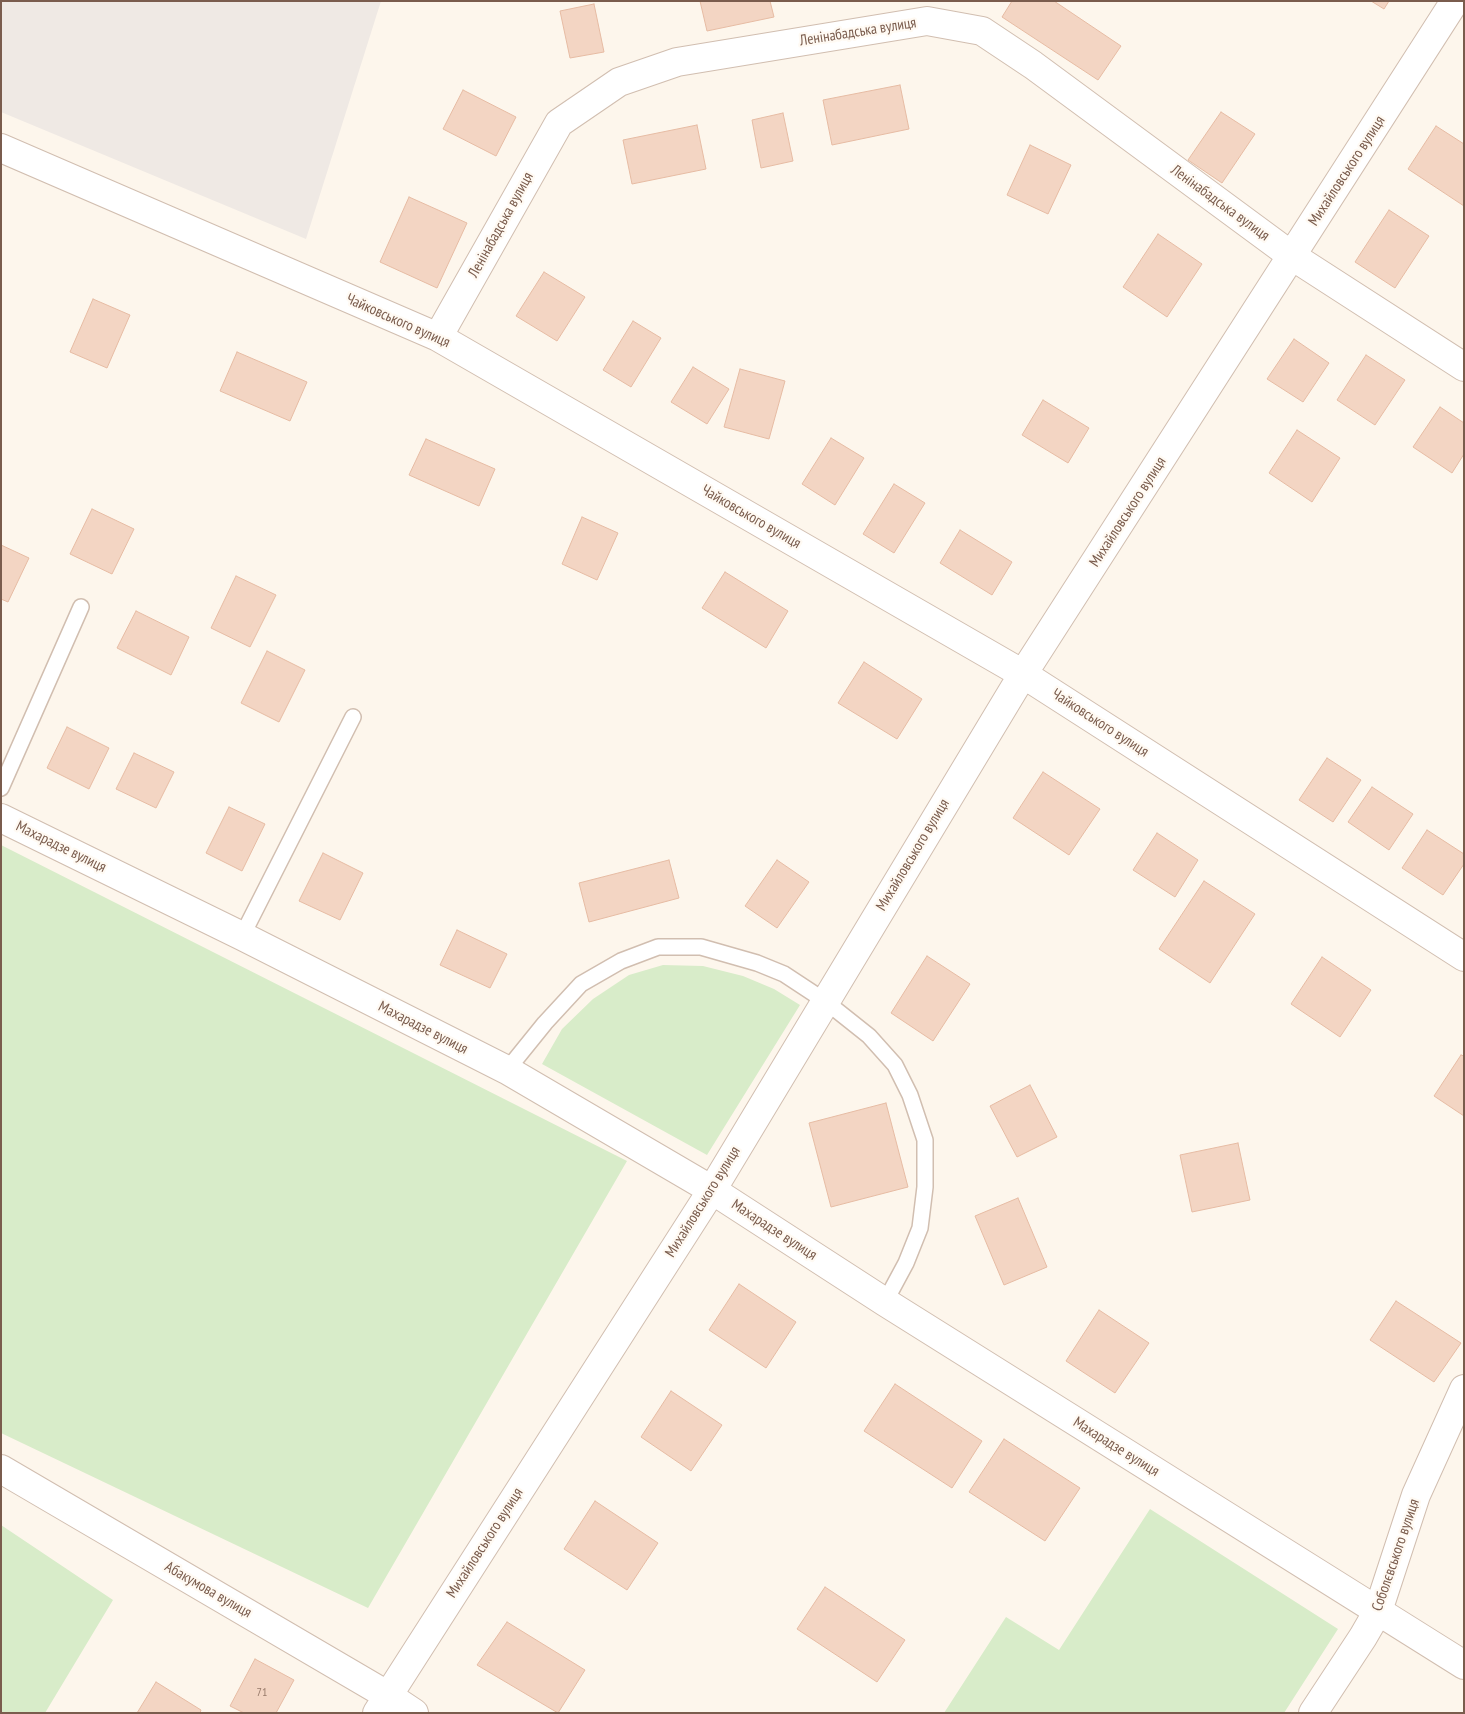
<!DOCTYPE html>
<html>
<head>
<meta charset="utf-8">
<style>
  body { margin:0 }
  #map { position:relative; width:1465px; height:1714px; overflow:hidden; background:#fdf6ec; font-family:"PT Sans Narrow",sans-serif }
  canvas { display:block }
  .frame { position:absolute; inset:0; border:2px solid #7a5c4d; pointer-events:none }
</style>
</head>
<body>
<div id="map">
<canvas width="1465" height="1714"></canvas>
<div class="frame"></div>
</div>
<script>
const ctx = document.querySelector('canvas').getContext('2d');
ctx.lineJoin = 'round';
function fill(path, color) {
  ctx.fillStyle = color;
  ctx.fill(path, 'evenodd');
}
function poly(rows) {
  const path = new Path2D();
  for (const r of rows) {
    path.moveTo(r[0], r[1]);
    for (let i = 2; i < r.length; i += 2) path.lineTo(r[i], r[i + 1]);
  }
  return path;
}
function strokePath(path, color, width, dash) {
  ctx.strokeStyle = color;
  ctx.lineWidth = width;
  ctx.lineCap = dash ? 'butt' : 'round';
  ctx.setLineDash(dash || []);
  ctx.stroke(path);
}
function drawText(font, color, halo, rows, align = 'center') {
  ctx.font = font + ' "PT Sans Narrow",sans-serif';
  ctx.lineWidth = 4.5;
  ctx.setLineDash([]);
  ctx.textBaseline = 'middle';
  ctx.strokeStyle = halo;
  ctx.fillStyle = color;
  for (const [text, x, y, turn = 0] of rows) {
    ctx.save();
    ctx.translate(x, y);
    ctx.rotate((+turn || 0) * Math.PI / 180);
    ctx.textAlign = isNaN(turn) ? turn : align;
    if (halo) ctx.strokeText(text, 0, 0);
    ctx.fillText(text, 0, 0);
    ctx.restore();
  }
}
const industrial = poly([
  [1,1,381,1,306,239,1,112]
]);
const green = poly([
  [1,845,627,1161,368,1608,1,1433],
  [663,965,703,966,743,976,774,989,800,1005,707,1155,542,1064,562,1029,593,999,629,975],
  [1150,1509,1338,1629,1284,1713,944,1713,1006,1617,1059,1650],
  [1,1525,113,1600,45,1713,1,1713]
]);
const building = poly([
  [700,1,770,1,774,17,707,31,700,1],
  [1012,1,1054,1,1121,46,1098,80,1002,17,1012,1],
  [1371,1,1389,1,1384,9,1371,1],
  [594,4,604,52,570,58,560,11,594,4],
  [900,85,909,129,832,145,823,100,900,85],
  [463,90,516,117,496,156,443,129,463,90],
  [1221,112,1255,134,1222,183,1188,160,1221,112],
  [783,113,793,161,761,168,752,120,783,113],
  [697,125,706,169,632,184,623,140,697,125],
  [1436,126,1464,144,1464,206,1408,169,1436,126],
  [1030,145,1071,165,1048,214,1007,195,1030,145],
  [409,197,467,223,437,288,380,262,409,197],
  [1389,210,1429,236,1395,288,1355,262,1389,210],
  [1158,234,1202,264,1167,317,1123,287,1158,234],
  [544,272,585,297,557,341,516,316,544,272],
  [93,299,130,315,107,368,70,352,93,299],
  [633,321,661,338,631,387,603,370,633,321],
  [1294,339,1329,363,1303,402,1267,379,1294,339],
  [237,352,307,382,290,421,220,391,237,352],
  [1366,355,1405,380,1375,425,1337,400,1366,355],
  [693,367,729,389,707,424,671,402,693,367],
  [740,369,785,381,769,439,724,427,740,369],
  [1043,400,1089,428,1068,463,1022,435,1043,400],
  [1440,407,1464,423,1464,454,1452,473,1413,447,1440,407],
  [1297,430,1340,458,1312,502,1269,473,1297,430],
  [831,438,864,458,835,505,802,484,831,438],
  [426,439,495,469,479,506,409,475,426,439],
  [894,484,925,503,894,553,863,534,894,484],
  [92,509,134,529,112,574,70,554,92,509],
  [582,517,618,533,597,580,562,564,582,517],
  [960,530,1012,562,992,595,940,563,960,530],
  [1,545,29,558,8,602,1,599,1,545],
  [725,572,788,611,766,648,702,608,725,572],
  [236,576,276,595,250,647,211,628,236,576],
  [136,611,189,637,171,675,117,648,136,611],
  [267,651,305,670,279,722,241,703,267,651],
  [864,662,922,699,897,739,838,703,864,662],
  [67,727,109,748,89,789,47,768,67,727],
  [134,753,174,772,156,808,116,789,134,753],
  [1327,758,1361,780,1333,822,1299,800,1327,758],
  [1043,772,1100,809,1069,855,1013,818,1043,772],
  [1372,787,1413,814,1389,850,1348,822,1372,787],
  [229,807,265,824,242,871,206,853,229,807],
  [1427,830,1464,854,1464,864,1443,895,1402,868,1427,830],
  [1157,833,1198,860,1175,897,1133,870,1157,833],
  [323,853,363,873,340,920,299,901,323,853],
  [669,860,679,898,589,922,579,883,669,860],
  [777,860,809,882,777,928,745,906,777,860],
  [1204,881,1255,914,1210,983,1159,949,1204,881],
  [457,930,507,954,490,988,440,965,457,930],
  [927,956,970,984,933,1041,891,1013,927,956],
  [1322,957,1371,990,1340,1037,1291,1004,1322,957],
  [1461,1055,1464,1056,1464,1116,1434,1096,1461,1055],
  [1030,1085,1057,1137,1017,1157,990,1106,1030,1085],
  [886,1103,908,1187,831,1207,809,1123,886,1103],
  [1238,1143,1250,1200,1192,1212,1180,1155,1238,1143],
  [1018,1198,1047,1267,1004,1285,975,1216,1018,1198],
  [739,1284,796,1322,766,1368,709,1330,739,1284],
  [1396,1301,1461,1343,1434,1382,1370,1340,1396,1301],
  [1099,1310,1149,1343,1115,1393,1066,1361,1099,1310],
  [895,1384,982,1441,952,1488,864,1431,895,1384],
  [671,1391,722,1425,691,1471,641,1437,671,1391],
  [1004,1439,1080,1488,1045,1541,969,1492,1004,1439],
  [595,1501,658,1543,627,1590,564,1549,595,1501],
  [825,1587,905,1640,877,1682,797,1629,825,1587],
  [507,1622,585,1670,558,1713,477,1665,507,1622],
  [255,1659,294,1680,276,1713,244,1713,230,1706,255,1659],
  [156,1682,201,1710,200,1713,137,1713,156,1682]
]);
const service = poly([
  [1,788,81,607],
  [242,936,353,717],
  [507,1070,545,1023,581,984,621,961,658,947,701,947,757,963,784,974,825,1001,869,1036,895,1065,910,1095,925,1140,925,1187,920,1228,906,1263,885,1302]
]);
const minor = poly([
  [1,148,438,337,1023,674,1464,957],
  [438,337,559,123,619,82,677,62,927,21,982,31,1033,65,1292,256,1464,367],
  [1,818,242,936,507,1070,712,1190,885,1302,1464,1665],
  [1,1469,387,1695,414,1713],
  [377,1713,712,1190,1023,674,1455,1],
  [1313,1713,1363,1637,1378,1611,1416,1495,1464,1389]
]);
const numberNames = [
  ["71",262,1693]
];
const streetNames = [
  ["Ленінабадська вулиця",858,32,-9],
  ["Михайловського вулиця",1347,171,-57],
  ["Ленінабадська вулиця",1220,203,36],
  ["Ленінабадська вулиця",501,225,-61],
  ["Чайковського вулиця",398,321,24],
  ["Михайловського вулиця",1128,512,-57],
  ["Чайковського вулиця",751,517,30],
  ["Чайковського вулиця",1100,723,33],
  ["Махарадзе вулиця",61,847,26],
  ["Михайловського вулиця",913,855,-59],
  ["Махарадзе вулиця",423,1028,27],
  ["Михайловського вулиця",703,1202,-58],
  ["Махарадзе вулиця",774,1230,33],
  ["Махарадзе вулиця",1116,1447,32],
  ["Михайловського вулиця",485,1543,-57],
  ["Соболєвського вулиця",1396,1555,-71],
  ["Абакумова вулиця",208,1590,30]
];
fill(industrial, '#efe9e4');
fill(green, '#d8ecc9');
fill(building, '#f3d5c3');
strokePath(building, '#e6bba3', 1);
strokePath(service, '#d1beb0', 18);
strokePath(minor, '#d1beb0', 30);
strokePath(service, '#fff', 15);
strokePath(minor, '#fff', 28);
drawText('12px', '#987a6a', null, numberNames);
drawText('15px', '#7a5c4d', '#fffaf3', streetNames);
</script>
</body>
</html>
